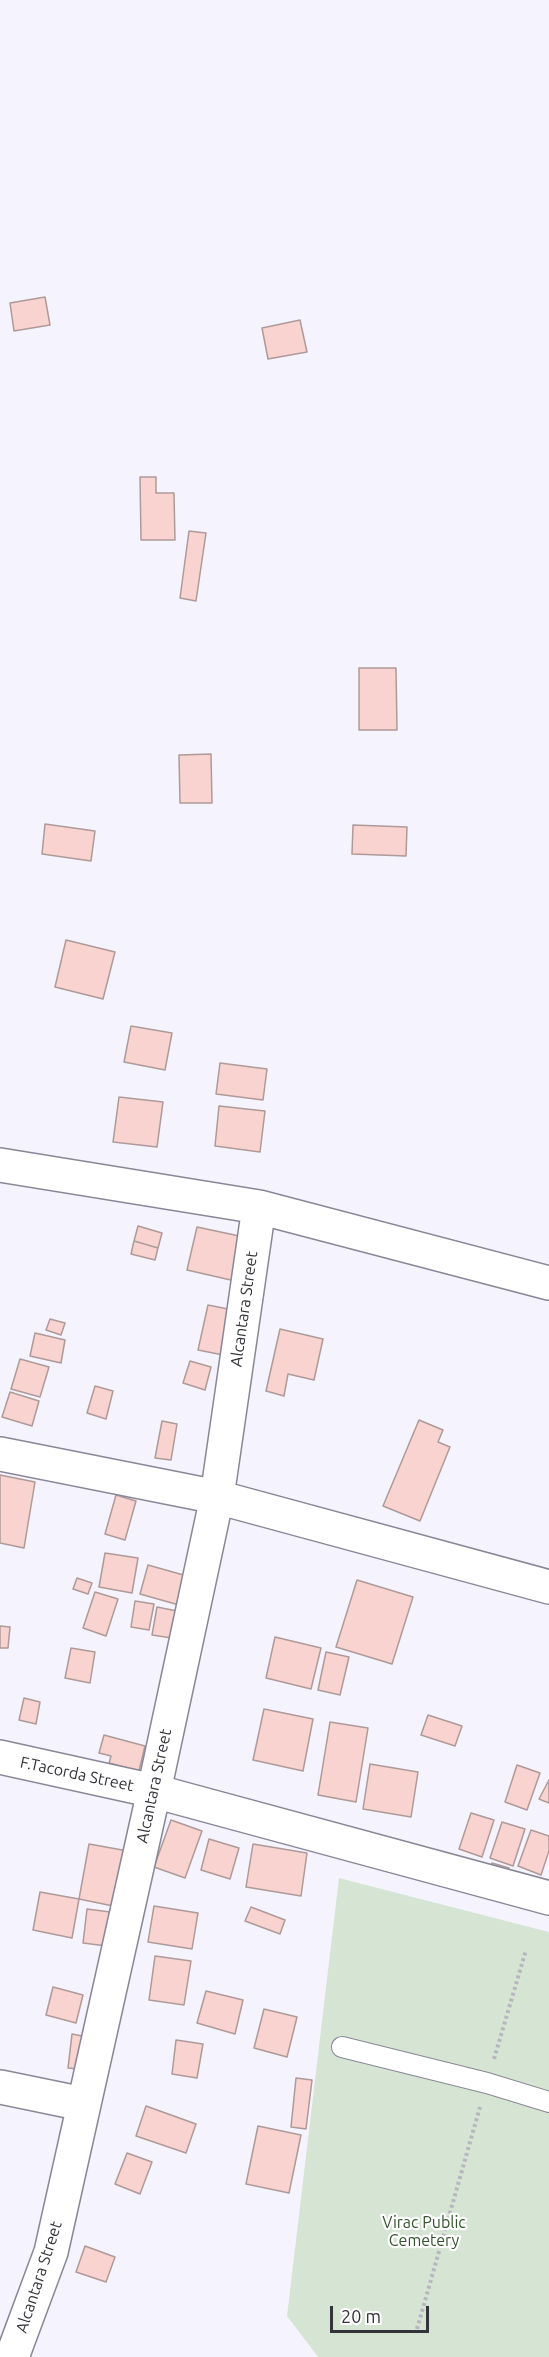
<!DOCTYPE html>
<html>
<head>
<meta charset="utf-8">
<style>
  body { margin:0 }
  #map { position:relative; width:549px; height:2357px; overflow:hidden; background:#f5f4fe; font-family:Ubuntu,sans-serif }
  canvas { display:block }
  .scale { position:absolute; left:330px; top:2306px; width:99px; height:27px; box-sizing:border-box; border:3px solid #343339; border-top:0; padding-left:8px; font-size:18px; line-height:21px; white-space:nowrap; color:#343339; -webkit-text-stroke:4px #fff; paint-order:stroke }
</style>
</head>
<body>
<div id="map">
<canvas width="549" height="2357"></canvas>
<div class="scale">20 m</div>
</div>
<script>
const ctx = document.querySelector('canvas').getContext('2d');
ctx.lineJoin = 'round';
function fill(path, color) {
  ctx.fillStyle = color;
  ctx.fill(path, 'evenodd');
}
function poly(rows) {
  const path = new Path2D();
  for (const r of rows) {
    path.moveTo(r[0], r[1]);
    for (let i = 2; i < r.length; i += 2) path.lineTo(r[i], r[i + 1]);
  }
  return path;
}
function strokePath(path, color, width, dash) {
  ctx.strokeStyle = color;
  ctx.lineWidth = width;
  ctx.lineCap = dash ? 'butt' : 'round';
  ctx.setLineDash(dash || []);
  ctx.stroke(path);
}
function drawText(font, color, halo, rows, align = 'center') {
  ctx.font = font + ' Ubuntu,sans-serif';
  ctx.lineWidth = 4.5;
  ctx.setLineDash([]);
  ctx.textBaseline = 'middle';
  ctx.strokeStyle = halo;
  ctx.fillStyle = color;
  for (const [text, x, y, turn = 0] of rows) {
    ctx.save();
    ctx.translate(x, y);
    ctx.rotate((+turn || 0) * Math.PI / 180);
    ctx.textAlign = isNaN(turn) ? turn : align;
    if (halo) ctx.strokeText(text, 0, 0);
    ctx.fillText(text, 0, 0);
    ctx.restore();
  }
}
const green = poly([
  [339,1878,549,1932,549,2357,318,2357,287,2316]
]);
const building = poly([
  [45,297,50,325,14,331,10,303,45,297],
  [300,320,307,352,268,359,262,328,300,320],
  [140,477,156,477,156,493,174,493,175,540,141,540,140,477],
  [189,531,206,533,196,601,180,598,189,531],
  [359,668,396,668,397,730,359,730,359,668],
  [211,754,212,803,180,803,179,755,211,754],
  [45,824,95,831,91,861,42,854,45,824],
  [353,825,407,827,406,856,352,854,353,825],
  [66,940,115,952,103,999,55,987,66,940],
  [131,1026,172,1033,165,1070,124,1062,131,1026],
  [220,1063,267,1069,263,1100,216,1094,220,1063],
  [119,1097,163,1102,157,1147,113,1142,119,1097],
  [219,1106,265,1111,260,1152,215,1146,219,1106],
  [138,1226,162,1233,158,1248,134,1241,138,1226],
  [197,1227,244,1237,235,1281,187,1270,197,1227],
  [134,1241,158,1248,155,1260,131,1254,134,1241],
  [208,1305,238,1311,228,1356,198,1350,208,1305],
  [50,1319,65,1323,61,1335,46,1330,50,1319],
  [280,1329,323,1339,314,1380,288,1374,284,1396,266,1391,280,1329],
  [35,1333,65,1340,61,1363,30,1356,35,1333],
  [20,1359,49,1367,40,1397,11,1389,20,1359],
  [190,1361,211,1367,205,1390,183,1383,190,1361],
  [95,1386,113,1391,106,1419,87,1413,95,1386],
  [10,1392,39,1401,32,1426,2,1417,10,1392],
  [419,1420,443,1430,438,1442,450,1447,420,1521,383,1506,419,1420],
  [162,1421,177,1424,171,1460,155,1458,162,1421],
  [0,1475,35,1482,24,1548,0,1543,0,1475],
  [116,1495,136,1501,125,1540,105,1534,116,1495],
  [105,1553,138,1558,132,1593,99,1587,105,1553],
  [148,1565,187,1576,179,1605,140,1594,148,1565],
  [77,1578,92,1583,88,1594,73,1589,77,1578],
  [357,1580,413,1597,392,1664,336,1647,357,1580],
  [95,1592,118,1599,106,1636,83,1628,95,1592],
  [135,1601,154,1604,149,1630,131,1627,135,1601],
  [157,1607,177,1611,172,1638,152,1635,157,1607],
  [0,1626,10,1627,8,1648,0,1648,0,1626],
  [275,1637,321,1648,311,1689,266,1678,275,1637],
  [71,1648,95,1652,90,1683,65,1678,71,1648],
  [326,1652,349,1657,340,1695,318,1690,326,1652],
  [24,1698,40,1702,36,1724,19,1720,24,1698],
  [264,1709,313,1719,303,1771,253,1760,264,1709],
  [428,1715,462,1726,455,1746,421,1735,428,1715],
  [330,1722,368,1728,356,1802,318,1795,330,1722],
  [104,1735,145,1746,139,1771,109,1763,111,1756,99,1753,104,1735],
  [370,1764,418,1772,411,1817,363,1809,370,1764],
  [517,1765,540,1773,527,1810,505,1802,517,1765],
  [549,1780,549,1803,539,1799,549,1780],
  [471,1813,494,1820,482,1857,459,1849,471,1813],
  [171,1820,202,1831,185,1878,154,1867,171,1820],
  [502,1822,525,1829,513,1866,490,1858,502,1822],
  [531,1830,549,1836,549,1851,541,1875,518,1866,531,1830],
  [209,1839,239,1848,230,1879,201,1870,209,1839],
  [89,1844,128,1851,118,1907,79,1899,89,1844],
  [253,1844,307,1853,301,1896,246,1887,253,1844],
  [492,1863,509,1868,505,1879,489,1873,492,1863],
  [40,1892,79,1899,72,1938,33,1930,40,1892],
  [154,1906,198,1913,192,1949,148,1942,154,1906],
  [251,1907,285,1920,280,1934,245,1921,251,1907],
  [87,1909,118,1913,114,1947,83,1943,87,1909],
  [155,1956,191,1961,184,2005,149,2000,155,1956],
  [53,1987,83,1995,76,2023,46,2015,53,1987],
  [206,1991,243,2000,235,2034,197,2023,206,1991],
  [264,2009,297,2017,287,2057,254,2048,264,2009],
  [72,2034,82,2036,78,2069,68,2068,72,2034],
  [176,2040,203,2044,197,2078,172,2074,176,2040],
  [296,2078,312,2080,306,2129,291,2127,296,2078],
  [146,2106,196,2124,186,2153,136,2136,146,2106],
  [258,2126,301,2135,289,2193,246,2184,258,2126],
  [127,2153,152,2162,140,2194,115,2184,127,2153],
  [85,2246,115,2257,106,2282,76,2272,85,2246]
]);
const path = poly([
  [494,2059,526,1950],
  [417,2329,480,2107]
]);
const lane = poly([
  [342,2047,487,2083,549,2102]
]);
const street = poly([
  [0,1165,259,1207,549,1283],
  [0,1454,217,1497,549,1587],
  [0,2087,83,2104],
  [12,2357,51,2252,154,1791,217,1497,259,1207]
]);
const secondary = poly([
  [0,1757,154,1791,549,1898]
]);
const streetNames = [
  ["Alcantara Street",244,1309,-82],
  ["F.Tacorda Street",77,1774,12],
  ["Alcantara Street",154,1786,-78],
  ["Alcantara Street",39,2277,-72]
];
const parkNames = [
  ["Virac Public",424,2223],
  ["Cemetery",424,2241]
];
fill(green, '#d6e5d3');
fill(building, '#f9d3d0');
strokePath(building, '#ae9a98', 1.5);
strokePath(lane, '#898797', 22);
strokePath(street, '#898797', 36);
strokePath(secondary, '#898797', 36);
strokePath(path, '#b7b6be', 4, [3, 3]);
strokePath(lane, '#fff', 20);
strokePath(street, '#fff', 33);
strokePath(secondary, '#fff', 33);
drawText('16px', '#343339', '#fff', streetNames);
drawText('16px', '#34542d', '#fff', parkNames);
</script>
</body>
</html>
